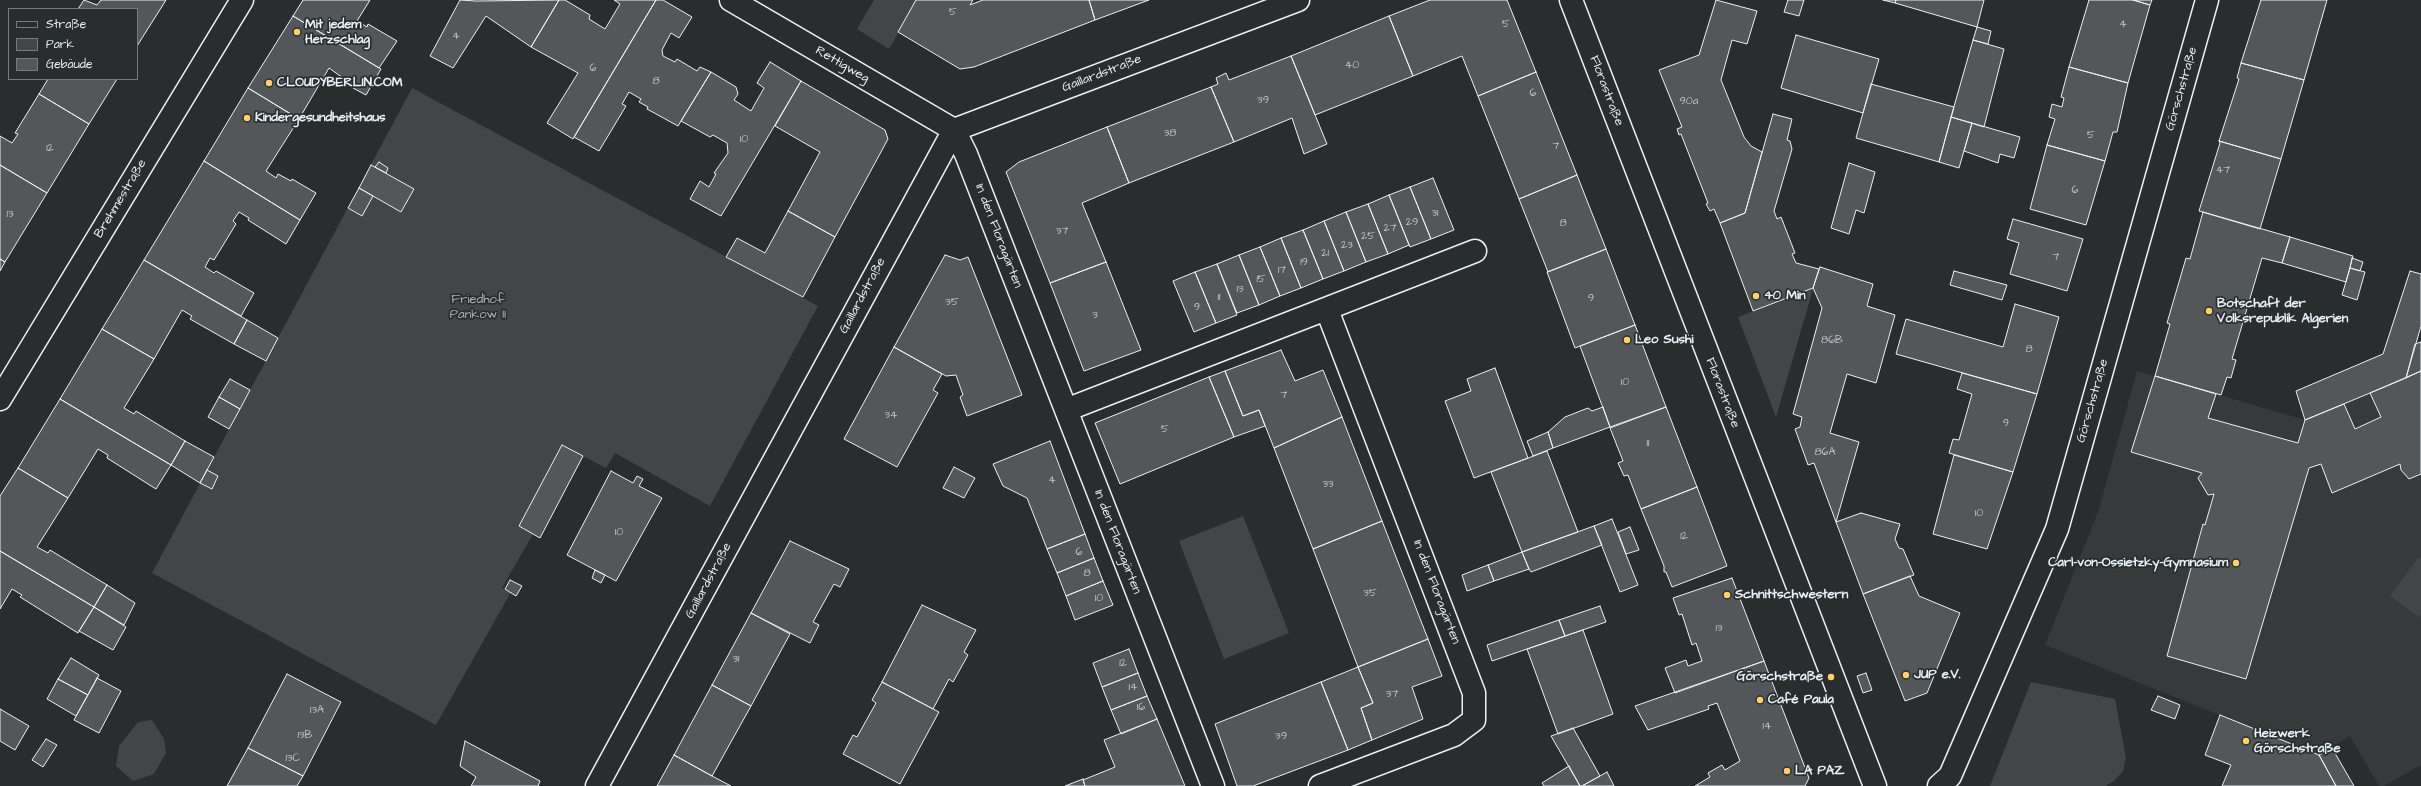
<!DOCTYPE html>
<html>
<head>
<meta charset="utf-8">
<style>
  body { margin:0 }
  #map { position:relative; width:2421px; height:786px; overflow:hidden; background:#2a2d2e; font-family:"Architects Daughter",sans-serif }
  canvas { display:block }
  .legend { position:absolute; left:8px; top:8px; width:130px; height:72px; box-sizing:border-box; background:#2a2d2e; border:1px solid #767b7f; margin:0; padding:5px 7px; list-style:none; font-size:12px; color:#e8f1f8 }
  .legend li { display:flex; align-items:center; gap:8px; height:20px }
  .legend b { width:20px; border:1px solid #767b7f }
</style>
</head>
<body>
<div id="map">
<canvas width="2421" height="786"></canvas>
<ul class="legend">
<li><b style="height:5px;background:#2a2d2e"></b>Straße</li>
<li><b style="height:11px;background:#424648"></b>Park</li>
<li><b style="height:11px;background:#535759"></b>Gebäude</li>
</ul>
</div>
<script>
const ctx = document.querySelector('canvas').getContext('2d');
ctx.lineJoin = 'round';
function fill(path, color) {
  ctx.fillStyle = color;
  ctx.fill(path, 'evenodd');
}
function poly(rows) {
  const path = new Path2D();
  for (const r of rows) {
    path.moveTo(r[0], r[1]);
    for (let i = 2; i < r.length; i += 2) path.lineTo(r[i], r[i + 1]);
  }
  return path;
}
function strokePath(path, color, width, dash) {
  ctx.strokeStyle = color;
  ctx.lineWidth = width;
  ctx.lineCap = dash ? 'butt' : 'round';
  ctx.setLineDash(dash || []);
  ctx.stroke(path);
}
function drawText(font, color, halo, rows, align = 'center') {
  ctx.font = font + ' "Architects Daughter",sans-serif';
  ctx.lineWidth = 3.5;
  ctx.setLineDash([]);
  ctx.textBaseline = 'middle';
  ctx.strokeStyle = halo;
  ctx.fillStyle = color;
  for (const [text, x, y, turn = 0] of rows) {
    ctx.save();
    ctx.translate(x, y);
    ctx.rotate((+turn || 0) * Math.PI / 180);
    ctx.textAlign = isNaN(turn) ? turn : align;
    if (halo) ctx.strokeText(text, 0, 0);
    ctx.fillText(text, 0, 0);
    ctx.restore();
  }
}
const built = poly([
  [2137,371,2305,420,2421,371,2421,765,2384,786,2379,786,2350,736,2319,755,2045,645,2099,509]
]);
const green = poly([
  [874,0,917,0,889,49,857,29],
  [412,88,818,306,710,506,615,453,606,468,562,445,533,534,502,588,511,592,436,725,152,573],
  [1813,289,1776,417,1738,317],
  [1243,516,1289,633,1224,659,1179,541],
  [2421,557,2421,615,2419,617,2390,596,2417,559],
  [2031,682,2115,699,2126,758,2123,771,2115,780,2106,786,1990,786],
  [152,720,164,739,166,753,154,774,133,781,116,766,119,746,138,722]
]);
const building = poly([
  [84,0,97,5,101,0,166,0,137,46,137,9,78,9,84,0],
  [303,0,370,0,357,21,367,27,368,24,397,41,379,68,293,16,303,0],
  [460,0,476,1,559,0,531,47,486,16,453,68,430,56,460,0],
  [559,0,565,0,590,15,589,19,605,29,620,4,614,0,656,0,573,139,547,123,578,73,531,47,559,0],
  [656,0,663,0,692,17,679,38,671,33,662,50,663,56,675,62,677,59,697,71,700,67,711,72,678,126,647,109,648,107,639,102,641,99,629,92,622,104,626,106,599,151,574,137,656,0],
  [916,0,973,0,970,5,983,0,1089,0,1095,20,974,67,960,69,898,32,916,0],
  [1089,0,1149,0,1095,20,1089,0],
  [1430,0,1507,0,1536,72,1478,96,1462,56,1413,76,1389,16,1430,0],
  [1716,0,1757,11,1747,44,1732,40,1721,80,1744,137,1751,146,1762,152,1745,213,1720,223,1714,209,1710,211,1706,204,1708,203,1681,134,1679,135,1677,129,1682,127,1659,70,1699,55,1716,0],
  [1788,0,1804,0,1799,16,1784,12,1788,0],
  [1883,0,1896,0,1895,3,1883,0],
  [1896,0,1984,0,1977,27,1895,3,1896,0],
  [2089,0,2133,0,2150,5,2128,83,2069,67,2089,0],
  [2133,0,2152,0,2150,5,2133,0],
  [2261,0,2327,0,2304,80,2241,63,2261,0],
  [293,16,381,69,366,95,353,88,354,86,329,68,299,119,248,88,293,16],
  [1389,16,1413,76,1315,115,1291,56,1389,16],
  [1977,27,1991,31,1988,44,1973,40,1977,27],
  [1796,35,1879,59,1863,113,1781,88,1796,35],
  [1973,40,2004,49,1984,127,1951,117,1973,40],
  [1291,56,1327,144,1304,154,1292,118,1234,142,1211,87,1218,84,1216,78,1226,73,1229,80,1291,56],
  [770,62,801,81,721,216,690,199,700,181,709,187,716,174,714,173,728,153,727,143,713,135,710,137,681,121,711,72,736,87,738,94,734,100,751,111,764,88,757,83,770,62],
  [2241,63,2304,80,2281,159,2219,141,2239,79,2237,78,2241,63],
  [2069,67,2128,83,2117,132,2113,132,2105,161,2047,145,2055,119,2049,117,2052,104,2062,107,2064,98,2061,97,2069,67],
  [1536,72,1577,175,1519,199,1478,96,1536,72],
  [48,79,117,79,89,124,39,94,48,79],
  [801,81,885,130,888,139,835,237,788,211,820,152,775,126,801,81],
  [1871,84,1954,107,1939,162,1856,138,1871,84],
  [1211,87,1234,142,1129,183,1107,127,1211,87],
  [248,88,299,119,266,171,276,178,278,174,291,181,292,179,316,193,300,220,204,161,248,88],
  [39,94,89,124,47,193,0,165,0,136,12,143,18,134,15,133,39,94],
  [1773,114,1792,119,1787,140,1790,141,1792,149,1774,211,1777,219,1781,217,1795,253,1792,254,1796,263,1819,269,1813,288,1753,311,1720,223,1745,213,1773,114],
  [1951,117,1972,123,1959,168,1939,162,1951,117],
  [1972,123,2020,137,2014,158,2000,154,1998,163,1964,151,1972,123],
  [1107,127,1129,183,1082,203,1106,262,1050,283,1006,172,1019,162,1107,127],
  [2219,141,2281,159,2260,229,2199,211,2220,143,2219,141],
  [2047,145,2105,161,2086,225,2030,209,2047,145],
  [204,161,300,220,286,244,248,220,249,218,239,212,233,221,236,224,214,260,210,258,205,267,214,273,216,271,254,293,241,316,144,260,204,161],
  [379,162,388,168,386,173,375,167,379,162],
  [1849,163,1875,172,1864,213,1856,210,1849,234,1831,228,1849,163],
  [0,165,47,193,5,262,0,259,0,165],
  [371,165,414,189,401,212,359,188,371,165],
  [1577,175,1606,249,1548,272,1519,199,1577,175],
  [1433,178,1454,230,1431,239,1410,187,1433,178],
  [1410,187,1431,239,1410,247,1389,195,1410,187],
  [359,188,373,196,362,216,348,208,359,188],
  [1389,195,1409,245,1388,254,1368,204,1389,195],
  [1368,204,1388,254,1366,262,1346,212,1368,204],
  [788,211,835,237,803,297,726,257,737,238,765,253,788,211],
  [1346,212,1366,262,1344,271,1324,221,1346,212],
  [2203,212,2290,237,2282,263,2262,258,2232,359,2236,360,2231,378,2227,377,2221,395,2155,376,2170,324,2167,323,2186,258,2190,259,2203,212],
  [2013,219,2083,239,2067,291,2010,274,2019,243,2007,239,2013,219],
  [1324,221,1344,271,1323,279,1303,230,1324,221],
  [1303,230,1323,279,1301,288,1281,238,1303,230],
  [2290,237,2353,256,2346,282,2282,263,2290,237],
  [1281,238,1301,288,1280,296,1260,247,1281,238],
  [1260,247,1280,296,1259,305,1239,255,1260,247],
  [1606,249,1635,325,1575,348,1547,272,1606,249],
  [945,255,960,260,968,257,1022,395,967,416,960,397,963,395,956,375,946,376,894,347,945,255],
  [1239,255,1259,305,1237,313,1217,264,1239,255],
  [2352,258,2363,262,2360,271,2350,268,2352,258],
  [0,259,5,262,0,271,0,259],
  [144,260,247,320,234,344,190,319,192,316,182,310,154,359,102,329,144,260],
  [1106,262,1141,350,1084,371,1050,283,1106,262],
  [1217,264,1237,315,1216,323,1195,272,1217,264],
  [1820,267,1873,284,1867,306,1895,315,1876,383,1847,374,1830,433,1859,442,1836,522,1814,463,1808,465,1795,429,1800,427,1802,417,1793,414,1822,308,1813,288,1820,267],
  [2350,268,2365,272,2357,300,2342,295,2350,268],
  [1954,271,2007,285,2002,300,1950,285,1954,271],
  [2410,271,2421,274,2421,326,2406,378,2305,420,2296,391,2383,354,2410,271],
  [1195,272,1216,323,1194,332,1173,281,1195,272],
  [2015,304,2059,317,2037,394,1896,354,1906,319,2003,347,2015,304],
  [247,320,278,338,266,361,234,344,247,320],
  [1635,325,1666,407,1610,427,1580,346,1635,325],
  [102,329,154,359,124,408,134,414,136,411,185,441,171,465,60,399,102,329],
  [2421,342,2421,371,2406,378,2415,344,2421,342],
  [894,347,942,374,933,390,938,393,897,467,844,439,894,347],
  [1281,350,1295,381,1323,370,1342,417,1274,448,1259,410,1243,416,1225,371,1281,350],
  [1495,368,1528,458,1474,478,1445,401,1471,391,1467,379,1495,368],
  [1225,371,1243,416,1259,410,1265,426,1234,437,1209,377,1225,371],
  [2421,371,2421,474,2409,479,2401,470,2400,464,2332,493,2321,464,2309,468,2246,679,2167,656,2203,524,2205,525,2214,494,2208,495,2198,478,2202,473,2131,452,2155,376,2216,394,2208,418,2298,443,2305,420,2344,404,2355,429,2381,417,2370,393,2421,371],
  [1962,373,2037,394,2013,472,1949,453,1953,439,1959,440,1972,394,1957,389,1962,373],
  [1209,377,1234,437,1120,484,1095,423,1209,377],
  [230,379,250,390,240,409,219,397,230,379],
  [219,397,240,409,229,429,208,417,219,397],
  [60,399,171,465,156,489,107,458,108,455,98,449,68,498,18,468,60,399],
  [1603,407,1610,427,1553,448,1548,432,1565,417,1588,408,1592,411,1603,407],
  [1666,407,1697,487,1641,509,1628,475,1624,476,1618,463,1623,461,1610,428,1666,407],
  [1342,417,1382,521,1313,549,1274,448,1342,417],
  [1548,432,1553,448,1533,456,1527,441,1548,432],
  [185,441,214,457,200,483,171,465,185,441],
  [1050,441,1085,534,1047,549,1027,498,1003,486,993,464,1050,441],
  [562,445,583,456,540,538,519,526,562,445],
  [1547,451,1578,532,1522,552,1491,472,1547,451],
  [1954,455,2013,472,1987,549,1933,534,1954,455],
  [954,467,975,478,964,498,943,488,954,467],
  [18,468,68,498,37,547,48,553,50,550,107,585,94,607,0,551,0,496,18,468],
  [207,470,218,476,212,489,200,483,207,470],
  [611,471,633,483,637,476,643,479,639,486,662,498,616,581,567,555,611,471],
  [1697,487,1727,566,1672,587,1666,572,1664,572,1664,566,1641,509,1697,487],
  [1861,513,1900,524,1895,539,1899,548,1903,549,1914,575,1863,594,1836,522,1861,513],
  [1612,519,1638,585,1620,592,1594,526,1612,519],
  [1382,521,1428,639,1358,667,1313,549,1382,521],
  [1594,526,1602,545,1531,572,1529,569,1522,552,1594,526],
  [1630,527,1639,550,1626,554,1618,532,1630,527],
  [1085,534,1094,558,1057,573,1047,549,1085,534],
  [790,541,849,569,840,587,834,584,813,622,819,625,810,643,751,613,790,541],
  [0,551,94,607,78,633,20,597,22,595,12,589,0,609,0,551],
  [1522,552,1529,569,1494,581,1488,565,1522,552],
  [1094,558,1103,581,1066,596,1057,573,1094,558],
  [1488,565,1494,581,1467,591,1462,575,1488,565],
  [595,570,605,575,601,583,592,578,595,570],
  [1910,576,1919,596,1960,613,1927,693,1905,701,1863,594,1910,576],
  [1732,578,1764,661,1675,693,1665,668,1686,660,1688,666,1702,661,1696,643,1692,645,1682,614,1679,615,1673,598,1732,578],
  [510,580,522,586,516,596,505,589,510,580],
  [1103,581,1113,605,1075,620,1066,596,1103,581],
  [107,585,135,603,124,625,94,607,107,585],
  [922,605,976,630,964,652,968,655,953,682,949,679,933,709,882,682,922,605],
  [1600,606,1606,622,1565,636,1559,620,1600,606],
  [94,607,126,627,113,650,79,631,94,607],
  [751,613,790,634,751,706,712,685,751,613],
  [1559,620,1565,636,1492,661,1487,645,1559,620],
  [1583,630,1613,714,1558,734,1527,649,1583,630],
  [1428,639,1442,676,1412,687,1423,719,1372,740,1361,708,1373,703,1358,667,1428,639],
  [1129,649,1138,673,1102,687,1093,663,1129,649],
  [71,658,99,675,88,695,58,679,71,658],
  [1764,661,1809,778,1805,786,1695,786,1710,777,1708,773,1722,765,1725,770,1740,761,1717,703,1708,706,1709,709,1648,730,1635,706,1764,661],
  [1358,667,1373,703,1361,708,1372,740,1348,750,1321,682,1358,667],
  [1138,673,1147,696,1111,710,1102,687,1138,673],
  [1866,673,1872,690,1863,693,1857,676,1866,673],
  [287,674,341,702,303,776,248,748,287,674],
  [97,678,121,691,99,733,74,720,97,678],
  [58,679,88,695,76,716,47,699,58,679],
  [882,682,939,712,900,784,843,754,853,735,857,737,876,703,872,700,882,682],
  [1321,682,1348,750,1253,786,1237,786,1215,724,1321,682],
  [712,685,751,706,712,776,674,755,712,685],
  [1147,696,1157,719,1121,734,1111,710,1147,696],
  [2158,696,2180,705,2175,719,2151,710,2158,696],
  [0,709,29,726,15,750,0,741,0,709],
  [2220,715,2319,755,2336,786,2222,786,2231,765,2205,755,2220,715],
  [1157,719,1185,786,1085,786,1083,780,1115,767,1104,740,1157,719],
  [1573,728,1600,776,1582,786,1580,786,1551,736,1573,728],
  [46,739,57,745,43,767,32,760,46,739],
  [465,741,540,781,538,786,471,786,476,777,460,766,465,741],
  [248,748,303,776,297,786,227,786,248,748],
  [2332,748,2354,786,2336,786,2319,755,2332,748],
  [674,755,712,776,731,786,657,786,674,755],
  [1569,766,1580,786,1544,786,1542,783,1569,766],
  [1607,772,1614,786,1582,786,1600,776,1607,772],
  [1083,779,1085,786,1065,786,1083,779]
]);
const minor = poly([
  [731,0,954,130],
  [954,130,966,154,1213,786],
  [0,399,242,0],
  [1066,410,1475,251],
  [597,786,954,130,1298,0],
  [1320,786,1454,735,1474,720,1474,693,1327,310],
  [1939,786,1950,776,2057,529,2207,0]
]);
const tertiary = poly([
  [1571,0,1875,786]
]);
const markers = [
  [297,32,4,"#ffd166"],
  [269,83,4,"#ffd166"],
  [247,118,4,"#ffd166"],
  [1756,296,4,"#ffd166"],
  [2209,311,4,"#ffd166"],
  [1627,340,4,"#ffd166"],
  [2236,563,4,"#ffd166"],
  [1727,595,4,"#ffd166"],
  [1906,675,4,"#ffd166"],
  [1831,677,4,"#ffd166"],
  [1760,700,4,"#ffd166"],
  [2246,741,4,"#ffd166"],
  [1787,771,4,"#ffd166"]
];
const numberNames = [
  ["5",953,13],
  ["5",1506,25],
  ["4",2123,25],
  ["4",456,37],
  ["40",1352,66],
  ["6",593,69],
  ["8",656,82],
  ["6",1533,94],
  ["39",1263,101],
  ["90a",1689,102],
  ["38",1170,134],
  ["5",2091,136],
  ["10",744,140],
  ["7",1556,147],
  ["12",50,149],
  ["47",2223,171],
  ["6",2075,191],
  ["31",1435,214],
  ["13",10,215],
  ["29",1412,223],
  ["8",1563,224],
  ["27",1390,229],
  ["37",1062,232],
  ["25",1368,237],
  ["23",1347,246],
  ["21",1325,254],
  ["7",2056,258],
  ["19",1304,263],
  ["17",1282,271],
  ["15",1261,280],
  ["13",1240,290],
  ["11",1219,298],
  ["9",1591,299],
  ["35",952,303],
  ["9",1197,308],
  ["3",1095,316],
  ["86B",1832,341],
  ["8",2029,350],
  ["10",1625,383],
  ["7",1284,396],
  ["34",891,416],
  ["9",2006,424],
  ["5",1165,430],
  ["11",1648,444],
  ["86A",1825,453],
  ["4",1052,481],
  ["33",1328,485],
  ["10",1979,514],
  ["10",619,533],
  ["12",1684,537],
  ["6",1079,553],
  ["8",1087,574],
  ["35",1370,594],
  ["10",1099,599],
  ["13",1719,629],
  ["31",736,660],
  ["12",1123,664],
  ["14",1133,688],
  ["37",1392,695],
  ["16",1141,708],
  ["13A",317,711],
  ["14",1767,727],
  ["13B",305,736],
  ["39",1281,737],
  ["13C",293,759]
];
const poiNames = [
  ["Mit jedem",305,25],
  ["Herzschlag",305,40],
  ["CLOUDYBERLIN.COM",277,83],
  ["Kindergesundheitshaus",255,118],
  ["40 Min",1764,296],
  ["Botschaft der",2217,304],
  ["Volksrepublik Algerien",2217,319],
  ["Leo Sushi",1635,340],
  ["Carl-von-Ossietzky-Gymnasium",2228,563,"right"],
  ["Schnittschwestern",1735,595],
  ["JUP e.V.",1914,675],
  ["Görschstraße",1823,677,"right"],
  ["Café Paula",1768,700],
  ["Heizwerk",2254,734],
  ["Görschstraße",2254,749],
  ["LA PAZ",1795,771]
];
const streetNames = [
  ["Rettigweg",842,65,30],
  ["Gaillardstraße",1102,74,-21],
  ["Görschstraße",2182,89,-74],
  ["Florastraße",1606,91,69],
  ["Brehmestraße",121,199,-59],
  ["In den Floragärten",998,236,69],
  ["Gaillardstraße",863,296,-62],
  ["Florastraße",1722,393,69],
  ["Görschstraße",2093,401,-74],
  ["In den Floragärten",1117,542,69],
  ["Gaillardstraße",709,581,-62],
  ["In den Floragärten",1436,592,69]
];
const parkNames = [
  ["Friedhof",478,300],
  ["Pankow II",478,315]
];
fill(built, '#363a3b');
fill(green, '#424648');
fill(building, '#535759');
strokePath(building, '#e8f1f8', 1);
strokePath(minor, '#e8f1f8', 25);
strokePath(tertiary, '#e8f1f8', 25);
strokePath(minor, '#2a2d2e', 22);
strokePath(tertiary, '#2a2d2e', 22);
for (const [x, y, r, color] of markers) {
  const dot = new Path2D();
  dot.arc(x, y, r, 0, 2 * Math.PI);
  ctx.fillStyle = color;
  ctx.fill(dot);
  strokePath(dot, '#2a2d2e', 1.5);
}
drawText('11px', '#c3cad0', null, numberNames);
drawText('bold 13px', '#e8f1f8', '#2a2d2e', poiNames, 'left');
drawText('13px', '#e8f1f8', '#2a2d2e', streetNames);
drawText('13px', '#aeb5ba', '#2a2d2e', parkNames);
</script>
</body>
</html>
